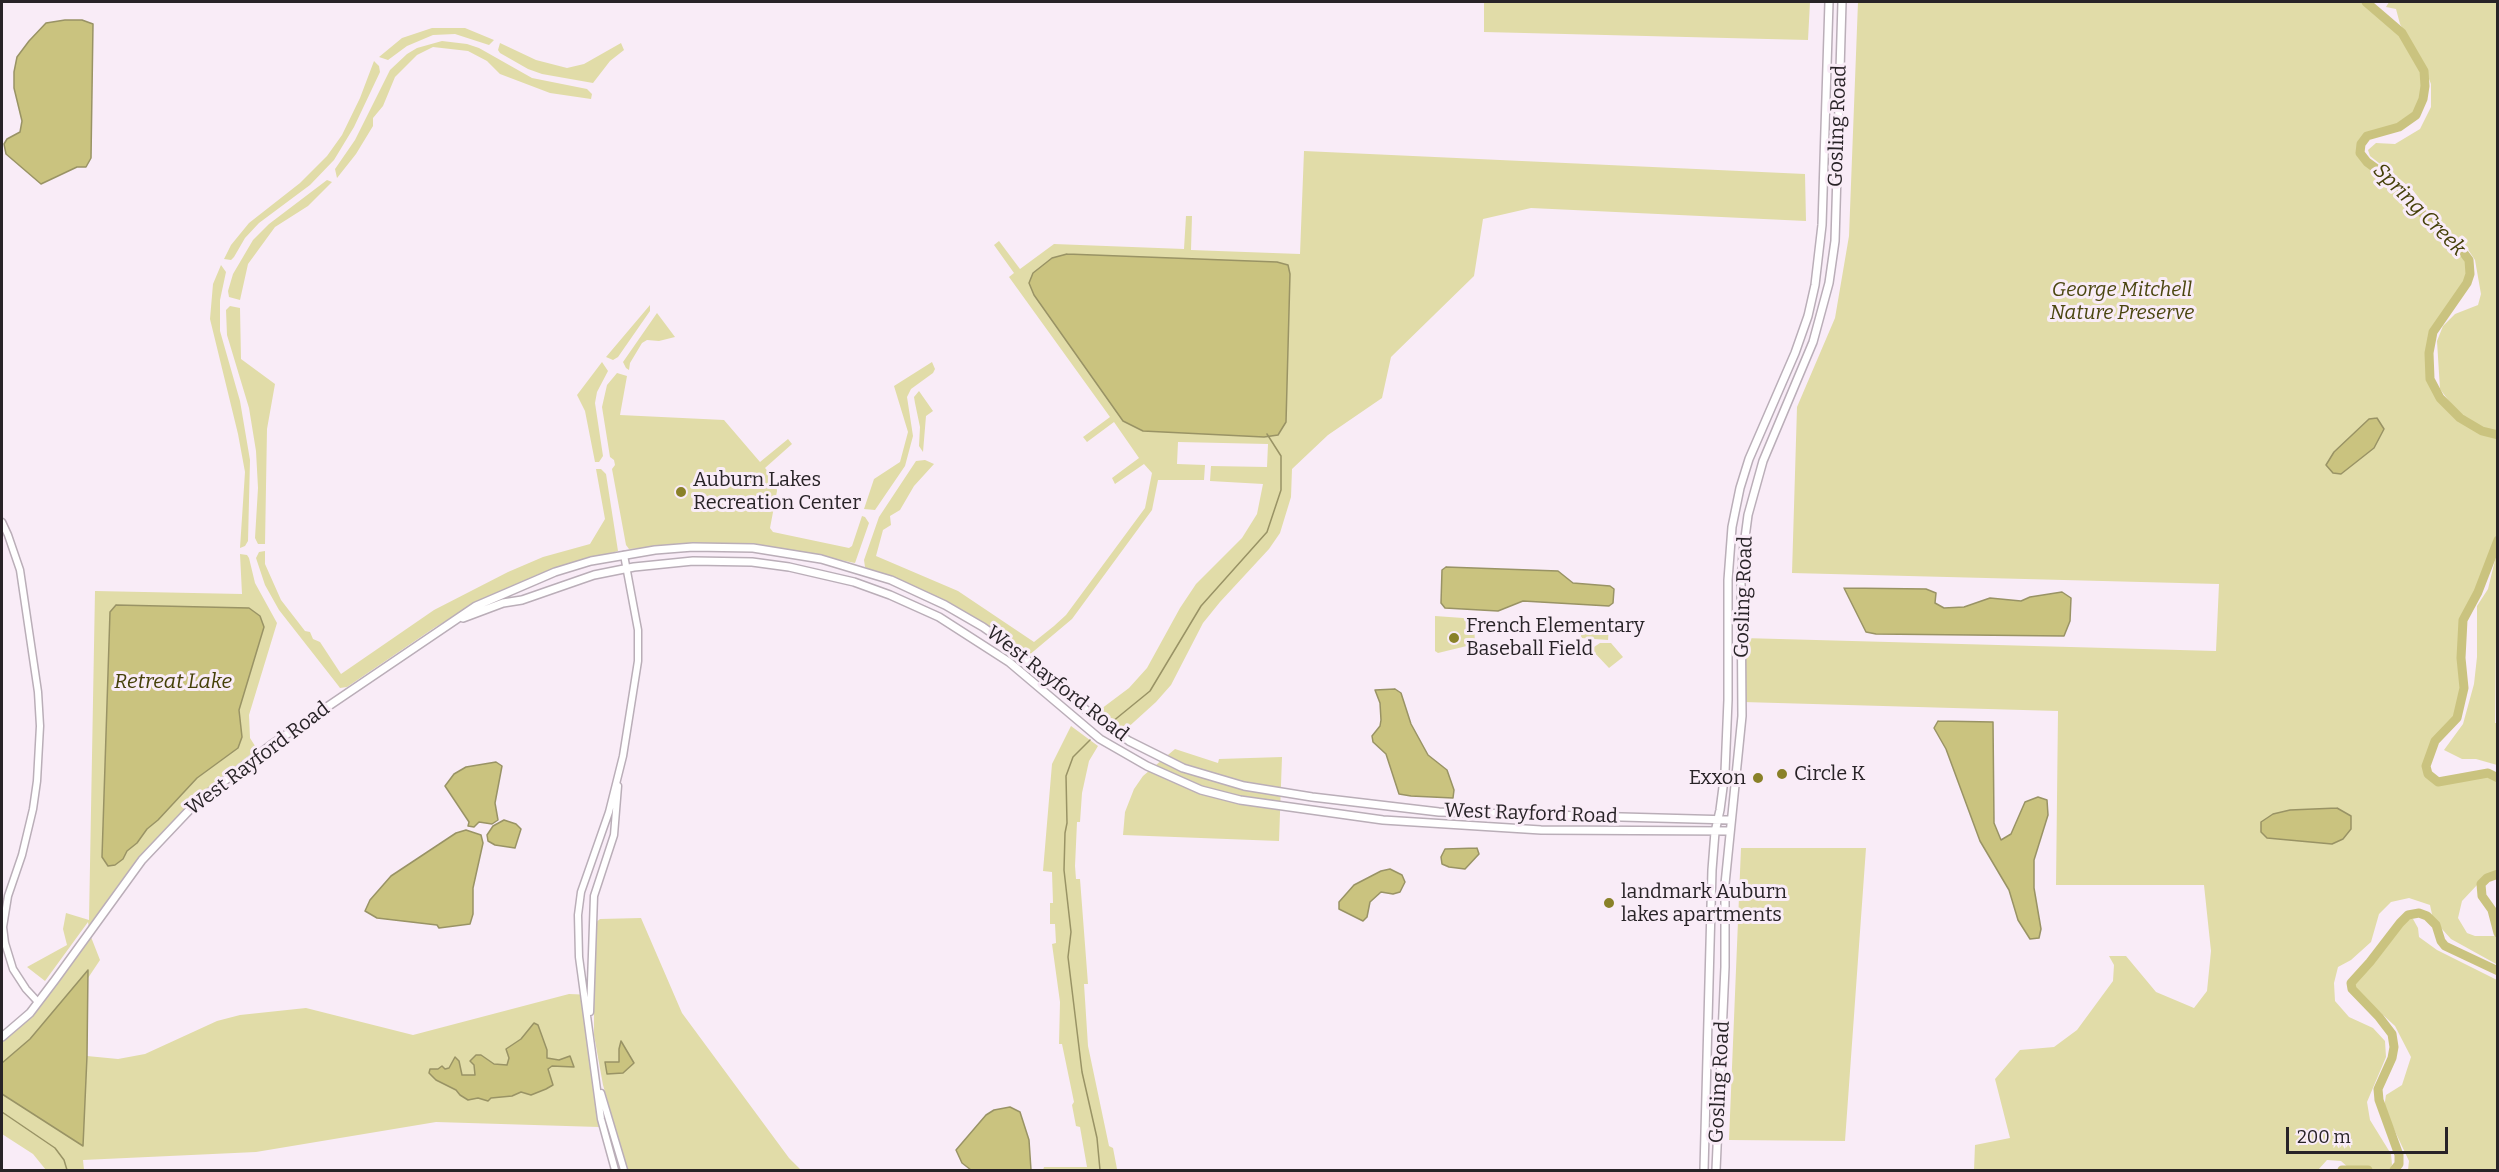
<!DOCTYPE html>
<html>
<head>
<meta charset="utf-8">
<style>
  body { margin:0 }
  #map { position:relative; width:2499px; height:1172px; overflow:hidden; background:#f9ecf7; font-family:Bitter,serif }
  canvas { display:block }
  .frame { position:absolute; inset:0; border:3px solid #282327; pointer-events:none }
  .scale { position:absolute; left:2286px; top:1127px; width:162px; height:27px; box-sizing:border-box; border:3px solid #282327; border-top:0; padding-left:8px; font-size:18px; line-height:21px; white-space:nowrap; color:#282327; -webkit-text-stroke:4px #f9ecf7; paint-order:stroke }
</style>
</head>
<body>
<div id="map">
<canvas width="2499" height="1172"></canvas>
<div class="frame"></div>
<div class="scale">200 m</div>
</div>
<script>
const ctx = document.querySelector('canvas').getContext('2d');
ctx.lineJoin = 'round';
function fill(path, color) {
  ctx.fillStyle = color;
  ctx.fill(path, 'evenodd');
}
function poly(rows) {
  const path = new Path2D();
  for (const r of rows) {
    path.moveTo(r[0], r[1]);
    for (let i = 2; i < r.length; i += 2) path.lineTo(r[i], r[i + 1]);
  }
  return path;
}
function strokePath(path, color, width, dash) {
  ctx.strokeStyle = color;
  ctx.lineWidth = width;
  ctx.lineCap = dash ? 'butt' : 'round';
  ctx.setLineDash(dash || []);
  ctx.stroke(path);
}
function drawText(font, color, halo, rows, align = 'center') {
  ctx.font = font + ' Bitter,serif';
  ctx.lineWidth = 6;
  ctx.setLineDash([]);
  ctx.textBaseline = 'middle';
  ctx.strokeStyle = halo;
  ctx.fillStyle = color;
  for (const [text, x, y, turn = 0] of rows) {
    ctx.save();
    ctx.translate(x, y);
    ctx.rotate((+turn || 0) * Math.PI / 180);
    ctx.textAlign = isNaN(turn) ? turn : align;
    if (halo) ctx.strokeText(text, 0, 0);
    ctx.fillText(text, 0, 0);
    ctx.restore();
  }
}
const green = poly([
  [1484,2,1810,2,1808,40,1484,32],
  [1858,2,2366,2,2402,33,2424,71,2425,86,2423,99,2416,115,2399,127,2367,136,2361,144,2360,153,2367,162,2397,184,2444,238,2460,248,2469,260,2470,274,2467,283,2433,332,2429,353,2430,379,2440,398,2460,418,2482,431,2497,435,2497,540,2478,592,2463,620,2461,658,2464,688,2457,718,2435,741,2426,766,2428,774,2438,782,2488,773,2497,778,2497,874,2478,884,2462,901,2458,918,2467,933,2475,936,2496,936,2498,965,2451,939,2433,919,2430,905,2409,898,2391,902,2379,914,2371,942,2351,960,2338,967,2334,983,2335,1001,2349,1017,2373,1028,2385,1041,2386,1057,2367,1102,2370,1120,2391,1154,2392,1165,2389,1170,2351,1170,2341,1161,2327,1160,2318,1170,1974,1170,1975,1145,2010,1138,1995,1079,2020,1050,2054,1047,2077,1030,2113,981,2114,965,2109,956,2126,956,2156,992,2194,1008,2207,991,2211,951,2204,885,2056,885,2058,711,1743,702,1743,638,2216,651,2219,584,1792,573,1797,407,1835,318,1849,236],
  [2389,2,2497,2,2497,432,2483,429,2460,416,2440,389,2437,341,2443,326,2455,314,2478,305,2481,294,2475,260,2467,248,2445,232,2412,189,2370,156,2368,150,2376,143,2395,144,2420,129,2431,107,2431,84,2422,61,2400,24,2396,9,2386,7],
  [432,28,465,28,494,40,489,45,455,34,433,35,407,46,388,60,379,57,402,38],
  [442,41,467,44,479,48,532,78,587,89,592,94,591,99,550,93,500,74,487,61,468,51,433,47,417,55,395,77,383,106,373,118,373,126,356,154,337,178,335,169,355,140,390,70,407,54,417,48],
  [500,43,536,60,567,68,584,64,621,43,624,50,610,61,593,83,542,74,528,69,500,53,498,50],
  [374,61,379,66,380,72,354,127,334,160,310,185,259,223,245,238,234,257,231,260,224,259,231,245,249,223,300,183,327,156,342,135,360,98],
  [1304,151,1805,174,1806,221,1531,208,1483,219,1474,276,1391,357,1382,398,1328,435,1292,469,1291,497,1280,533,1269,549,1220,602,1203,623,1171,685,1156,702,1124,731,1097,712,1129,688,1147,668,1180,608,1196,584,1242,538,1257,514,1263,484,1210,481,1211,466,1267,467,1268,444,1178,442,1177,464,1205,465,1204,480,1158,480,1152,510,1072,619,1028,656,971,616,924,591,868,569,865,567,864,560,879,517,916,461,925,460,934,464,914,486,900,510,890,516,891,525,883,530,876,556,958,591,1034,642,1054,626,1066,615,1145,508,1152,473,1144,464,1115,484,1112,478,1139,458,1114,422,1087,442,1083,437,1110,417,1009,277,1014,273,994,245,999,241,1020,269,1054,244,1184,249,1186,216,1192,216,1191,250,1300,254],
  [327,180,332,182,308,206,275,227,248,264,240,300,229,297,228,291,233,274,253,240,269,224],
  [221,265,226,272,220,300,220,331,240,401,250,460,248,541,245,546,240,548,245,472,238,434,210,319,213,284],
  [650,305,650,311,618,357,613,360,606,357],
  [230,306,240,308,241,359,275,384,267,429,265,544,258,544,255,538,258,488,256,451,249,408,227,335,226,310],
  [657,313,675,337,659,341,647,340,642,343,630,363,629,370,626,368,623,362],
  [602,362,608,371,597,392,595,403,603,456,599,462,595,462,585,411,577,395],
  [932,362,935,369,933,373,911,389,907,397,913,436,905,466,875,510,864,509,874,479,900,462,908,432,894,386],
  [617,373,627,376,620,415,724,420,760,462,788,439,792,444,765,468,776,481,777,491,770,528,773,532,849,548,852,546,862,516,865,517,869,523,855,563,791,550,751,545,708,544,629,549,626,545,612,469,615,465,614,460,610,457,602,407,607,385],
  [919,391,933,411,926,416,923,452,919,446,920,427,915,403,914,397],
  [596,469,601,469,606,474,618,551,539,574,484,598,434,628,347,687,340,688,337,684,279,610,265,585,256,558,259,552,265,551,265,564,281,600,305,631,310,632,313,639,320,642,341,674,434,610,508,572,543,557,590,544,605,519],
  [2497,552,2495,723,2497,723,2497,765,2476,759,2462,759,2444,750,2463,724,2474,684,2477,657,2477,606,2488,589],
  [240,554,247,555,249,558,255,583,277,623,249,715,250,738,257,749,207,789,158,837,126,875,89,928,88,922,45,981,27,967,67,945,63,929,66,913,89,920,95,591,242,594],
  [1435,616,1463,618,1474,623,1475,644,1438,653,1435,651],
  [1582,624,1609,626,1608,640,1581,638],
  [1600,643,1611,643,1623,657,1609,668,1591,649],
  [1071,726,1098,746,1089,761,1082,793,1080,822,1077,822,1075,866,1076,879,1080,879,1088,984,1084,984,1088,1046,1109,1146,1113,1148,1117,1169,1137,1170,1043,1170,1044,1167,1087,1167,1080,1127,1076,1126,1072,1105,1074,1102,1062,1044,1059,1044,1060,1002,1052,944,1056,943,1055,924,1050,924,1050,903,1053,903,1052,872,1043,871,1052,764],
  [1175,749,1218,763,1219,759,1282,757,1279,841,1123,835,1125,812,1134,789,1143,776],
  [1741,848,1866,848,1845,1141,1729,1140],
  [2406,916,2413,919,2418,928,2419,937,2437,950,2497,980,2497,1170,2408,1170,2409,1161,2384,1108,2386,1095,2402,1085,2411,1057,2395,1026,2355,989,2355,978,2375,962,2390,942,2400,919],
  [641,918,682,1013,789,1158,801,1170,627,1170,603,1085,594,1035,594,1000,582,1001,599,1127,436,1122,256,1152,83,1160,84,1170,46,1170,33,1154,2,1134,2,1043,44,1001,91,937,100,960,88,978,87,1056,118,1059,145,1054,217,1021,240,1015,306,1008,413,1035,569,994,594,995,595,923,600,919]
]);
const water = poly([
  [65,20,82,20,93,24,91,158,86,167,77,167,41,184,6,154,4,144,7,139,20,132,22,121,14,88,14,72,17,57,29,41,46,23,65,20],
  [1067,254,1277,262,1288,265,1290,274,1286,422,1278,435,1264,437,1143,431,1123,421,1034,295,1029,283,1033,273,1052,258,1067,254],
  [2377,418,2384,429,2374,448,2341,474,2333,473,2326,465,2334,452,2369,419,2377,418],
  [1446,567,1558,571,1573,583,1610,586,1614,589,1613,603,1609,606,1523,601,1498,611,1445,608,1441,603,1442,570,1446,567],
  [1844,588,1926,589,1936,593,1935,603,1944,608,1964,607,1990,598,2021,601,2030,597,2062,592,2071,598,2070,621,2064,636,1876,634,1866,632,1844,588],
  [116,605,249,608,260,616,264,627,239,710,242,737,238,748,197,778,158,820,147,829,137,843,127,851,123,859,115,865,108,866,102,857,110,612,116,605],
  [1395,689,1401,693,1411,724,1428,755,1447,770,1454,790,1453,798,1411,796,1399,794,1386,754,1373,742,1372,736,1380,726,1381,720,1380,703,1375,690,1395,689],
  [1938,721,1993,722,1994,823,2001,840,2011,834,2025,802,2038,797,2047,800,2048,815,2034,860,2034,888,2041,929,2039,938,2030,939,2018,920,2009,890,1980,841,1946,749,1934,728,1938,721],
  [496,762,502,766,495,803,498,820,492,824,479,822,474,827,468,826,469,822,445,786,454,774,466,767,496,762],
  [2337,808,2351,816,2351,829,2343,839,2332,844,2267,838,2261,832,2261,822,2273,814,2290,810,2337,808],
  [504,820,516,824,521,829,515,848,495,845,488,841,487,835,493,826,504,820],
  [466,830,481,835,483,843,473,888,473,914,470,924,439,928,437,925,377,918,365,911,370,900,391,876,456,833,466,830],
  [1477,848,1479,854,1465,869,1449,867,1442,864,1441,857,1445,849,1477,848],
  [1390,869,1402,875,1405,882,1400,892,1393,894,1381,892,1370,902,1367,917,1363,921,1339,909,1339,902,1354,885,1381,871,1390,869],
  [88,970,87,1056,83,1146,2,1094,2,1063,30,1039,88,970],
  [534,1023,538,1025,547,1050,547,1058,559,1060,570,1056,574,1067,552,1066,548,1069,553,1085,546,1089,531,1095,521,1092,512,1096,491,1098,488,1101,478,1098,468,1100,460,1095,456,1090,436,1080,429,1073,430,1069,438,1069,442,1066,445,1069,449,1068,455,1057,459,1061,462,1075,475,1075,474,1065,470,1061,476,1055,481,1055,494,1064,507,1065,509,1058,506,1049,521,1039,534,1023],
  [621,1041,634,1063,623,1073,607,1074,605,1062,619,1062,619,1049,621,1041],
  [1010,1107,1020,1112,1029,1140,1031,1170,971,1170,962,1163,956,1150,986,1115,994,1110,1010,1107]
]);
const stream = poly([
  [1112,722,1150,691,1201,606,1267,532,1281,490,1281,456,1267,434],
  [1090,740,1073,757,1066,776,1067,823,1065,833,1064,870,1071,932,1068,957,1082,1072,1097,1138,1100,1170],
  [2,1112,55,1148,64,1160,67,1170]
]);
const river = poly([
  [2366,2,2402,33,2424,71,2425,86,2423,99,2416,115,2399,127,2367,136,2361,144,2360,153,2367,162,2397,184,2444,238,2460,248,2469,260,2470,274,2467,283,2433,332,2429,353,2430,379,2440,398,2460,418,2482,431,2498,435],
  [2498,540,2478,592,2463,620,2461,658,2464,688,2457,718,2435,741,2426,766,2428,774,2438,782,2488,773,2498,778],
  [2498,874,2487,878,2481,884,2482,896,2492,910,2498,933],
  [2342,1170,2368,1170],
  [2394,1170,2399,1164,2399,1155,2379,1100,2378,1089,2392,1058,2394,1047,2392,1034,2379,1017,2352,989,2351,983,2370,962,2400,923,2408,915,2419,913,2427,916,2436,925,2441,941,2445,946,2498,971]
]);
const tertiary = poly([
  [2,522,8,535,20,570,38,692,40,726,37,781,33,809,22,855,8,896,3,927,5,943,13,969,26,989,38,1002],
  [590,1012,594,896,614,835,618,786],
  [601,1093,624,1170],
  [615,1170,601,1119,579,957,578,915,581,892,609,812,623,756,638,661,638,630,624,555]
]);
const secondary = poly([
  [463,618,503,603,522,600,594,575,634,567,693,561,752,562,789,567,854,582,890,595,939,617,1009,662,1100,739,1147,766,1201,790,1240,800,1383,820,1541,830,1729,831],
  [2,1037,30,1013,55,980,142,860,196,803,271,745,476,606,555,572,591,561,655,550,693,547,753,548,821,559,891,580,945,605,983,627,1017,651,1093,716,1129,741,1183,768,1244,786,1312,797,1439,812,1731,820],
  [1704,1170,1712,870,1715,832,1720,810,1725,772,1728,700,1728,580,1732,527,1740,488,1749,459,1795,353,1808,316,1815,285,1822,225,1829,2],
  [1716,1170,1725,967,1725,884,1742,716,1741,582,1743,553,1748,515,1763,461,1813,342,1829,283,1835,241,1842,2]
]);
const markers = [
  [681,492,6,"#898128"],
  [1454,638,6,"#898128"],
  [1782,774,6,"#898128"],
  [1758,778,6,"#898128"],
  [1609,903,6,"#898128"]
];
const streetNames = [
  ["Gosling Road",1838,126,-88],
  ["Gosling Road",1744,597,-88],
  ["West Rayford Road",1057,684,38],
  ["West Rayford Road",258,759,-37],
  ["West Rayford Road",1531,814,2],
  ["Gosling Road",1720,1082,-87]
];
const parkNames = [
  ["George Mitchell",2122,290],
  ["Nature Preserve",2122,313]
];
const poiNames = [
  ["Auburn Lakes",693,480],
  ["Recreation Center",693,503],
  ["French Elementary",1466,626],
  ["Baseball Field",1466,649],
  ["Circle K",1794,774],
  ["Exxon",1746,778,"right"],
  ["landmark Auburn",1621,892],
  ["lakes apartments",1621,915]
];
const waterNames = [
  ["Spring Creek",2419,210,45],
  ["Retreat Lake",173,682]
];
fill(green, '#e1dca8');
fill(water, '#cac37f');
strokePath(water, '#999365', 1.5);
strokePath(stream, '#999365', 1.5);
strokePath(river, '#cac37f', 9);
strokePath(tertiary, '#baaeb8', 9);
strokePath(secondary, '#baaeb8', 10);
strokePath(tertiary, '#fff', 6);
strokePath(secondary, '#fff', 7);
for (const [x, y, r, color] of markers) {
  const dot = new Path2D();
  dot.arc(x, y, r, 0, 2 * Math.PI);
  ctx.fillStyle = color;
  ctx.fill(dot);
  strokePath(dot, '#f9ecf7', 2);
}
drawText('20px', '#282327', '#f9ecf7', streetNames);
drawText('italic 20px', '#4b4610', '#f9ecf7', parkNames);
drawText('20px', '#282327', '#f9ecf7', poiNames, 'left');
drawText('italic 21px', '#454009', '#f9ecf7', waterNames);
</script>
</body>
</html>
